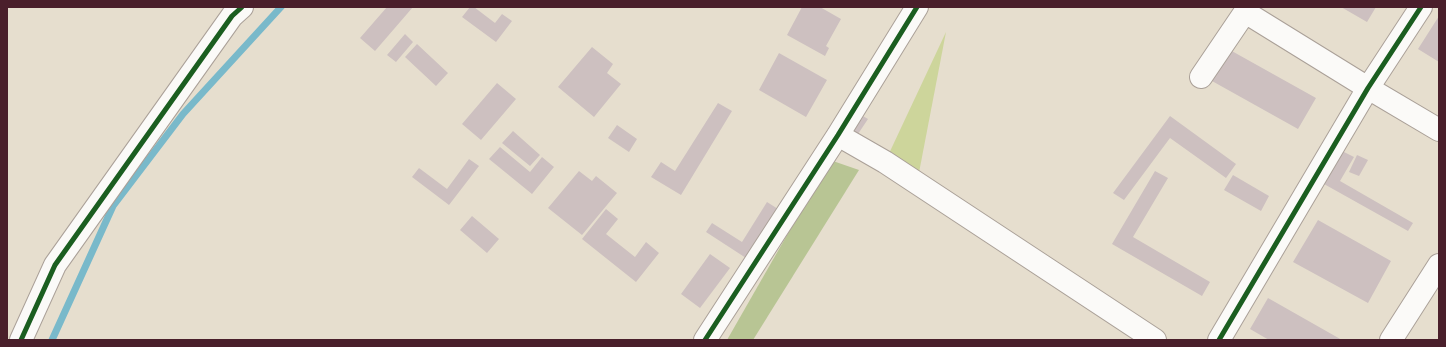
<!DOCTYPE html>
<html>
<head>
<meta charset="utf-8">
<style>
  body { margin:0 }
  #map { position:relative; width:1446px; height:347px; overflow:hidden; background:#e6dece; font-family:"IM FELL French Canon",serif }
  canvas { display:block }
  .frame { position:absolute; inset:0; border:8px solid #4a1f2b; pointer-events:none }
</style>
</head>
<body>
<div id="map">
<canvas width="1446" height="347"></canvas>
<div class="frame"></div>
</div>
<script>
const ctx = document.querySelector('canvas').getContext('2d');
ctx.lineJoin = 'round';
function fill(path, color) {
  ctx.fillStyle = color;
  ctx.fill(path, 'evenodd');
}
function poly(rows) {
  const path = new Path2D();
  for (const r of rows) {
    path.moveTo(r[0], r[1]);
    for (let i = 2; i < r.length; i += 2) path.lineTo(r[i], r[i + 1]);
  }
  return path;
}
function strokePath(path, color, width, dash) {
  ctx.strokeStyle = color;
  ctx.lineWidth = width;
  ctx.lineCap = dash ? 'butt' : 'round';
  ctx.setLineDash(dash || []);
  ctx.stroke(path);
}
const green = poly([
  [946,32,917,183,885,162]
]);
const forest = poly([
  [830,160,859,170,753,340,727,340]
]);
const stream = poly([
  [52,340,113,206,183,114,281,7]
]);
const building = poly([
  [387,7,413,7,375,51,360,38],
  [470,7,474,7,495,23,502,14,512,21,496,42,462,17],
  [802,7,820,7,841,19,826,46,829,48,825,56,787,35],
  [1341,7,1376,7,1367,22],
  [1439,16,1439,62,1418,49],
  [405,34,413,42,396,62,387,55],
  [417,44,448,73,436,86,405,57],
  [592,47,613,64,607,73,621,84,594,117,558,87],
  [1230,50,1316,98,1298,129,1212,81],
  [779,53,827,80,806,117,759,90],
  [497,83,516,99,481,140,462,124],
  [718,103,732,111,681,195,651,177,661,162,675,171],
  [856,112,868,119,854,140,843,134],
  [1170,116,1236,164,1226,178,1170,138,1124,200,1113,193],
  [617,125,637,139,629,152,608,138],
  [513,131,540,155,530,166,502,143],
  [500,147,530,172,542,157,554,167,532,194,489,159],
  [1342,151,1354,157,1340,181,1413,223,1408,231,1324,184],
  [1357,155,1368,160,1359,176,1349,172],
  [469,159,479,166,449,205,412,177,419,168,447,189],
  [579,171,592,181,596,176,617,193,582,235,548,208],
  [1155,171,1168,178,1133,237,1210,282,1202,296,1112,244],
  [1233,175,1269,196,1261,211,1224,190],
  [767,202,778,209,746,258,706,232,712,223,742,242],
  [606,209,618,219,606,234,635,257,646,242,659,253,636,282,582,239],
  [472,216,499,239,487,253,460,230],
  [1318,220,1391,261,1368,303,1293,262],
  [710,254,730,268,700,308,681,294],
  [1268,298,1342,340,1269,340,1250,329]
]);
const street = poly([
  [1245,12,1368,88,1439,130],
  [1201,77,1245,12,1247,7],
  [838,135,885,162,1155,340],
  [21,340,55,265,232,16,242,7],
  [705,340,838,135,917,7],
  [1219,340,1368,88,1421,7],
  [1391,340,1439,265]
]);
const cycleway = poly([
  [21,340,55,265,232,16,242,7],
  [705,340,838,135,917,7],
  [1219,340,1368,88,1421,7]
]);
fill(green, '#cdd59b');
fill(forest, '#b8c594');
strokePath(stream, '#79b9ca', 7);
fill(building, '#cdc0c0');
strokePath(street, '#aaa098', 24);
strokePath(street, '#fbfaf8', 22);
strokePath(cycleway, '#1b5e20', 5);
</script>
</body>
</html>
